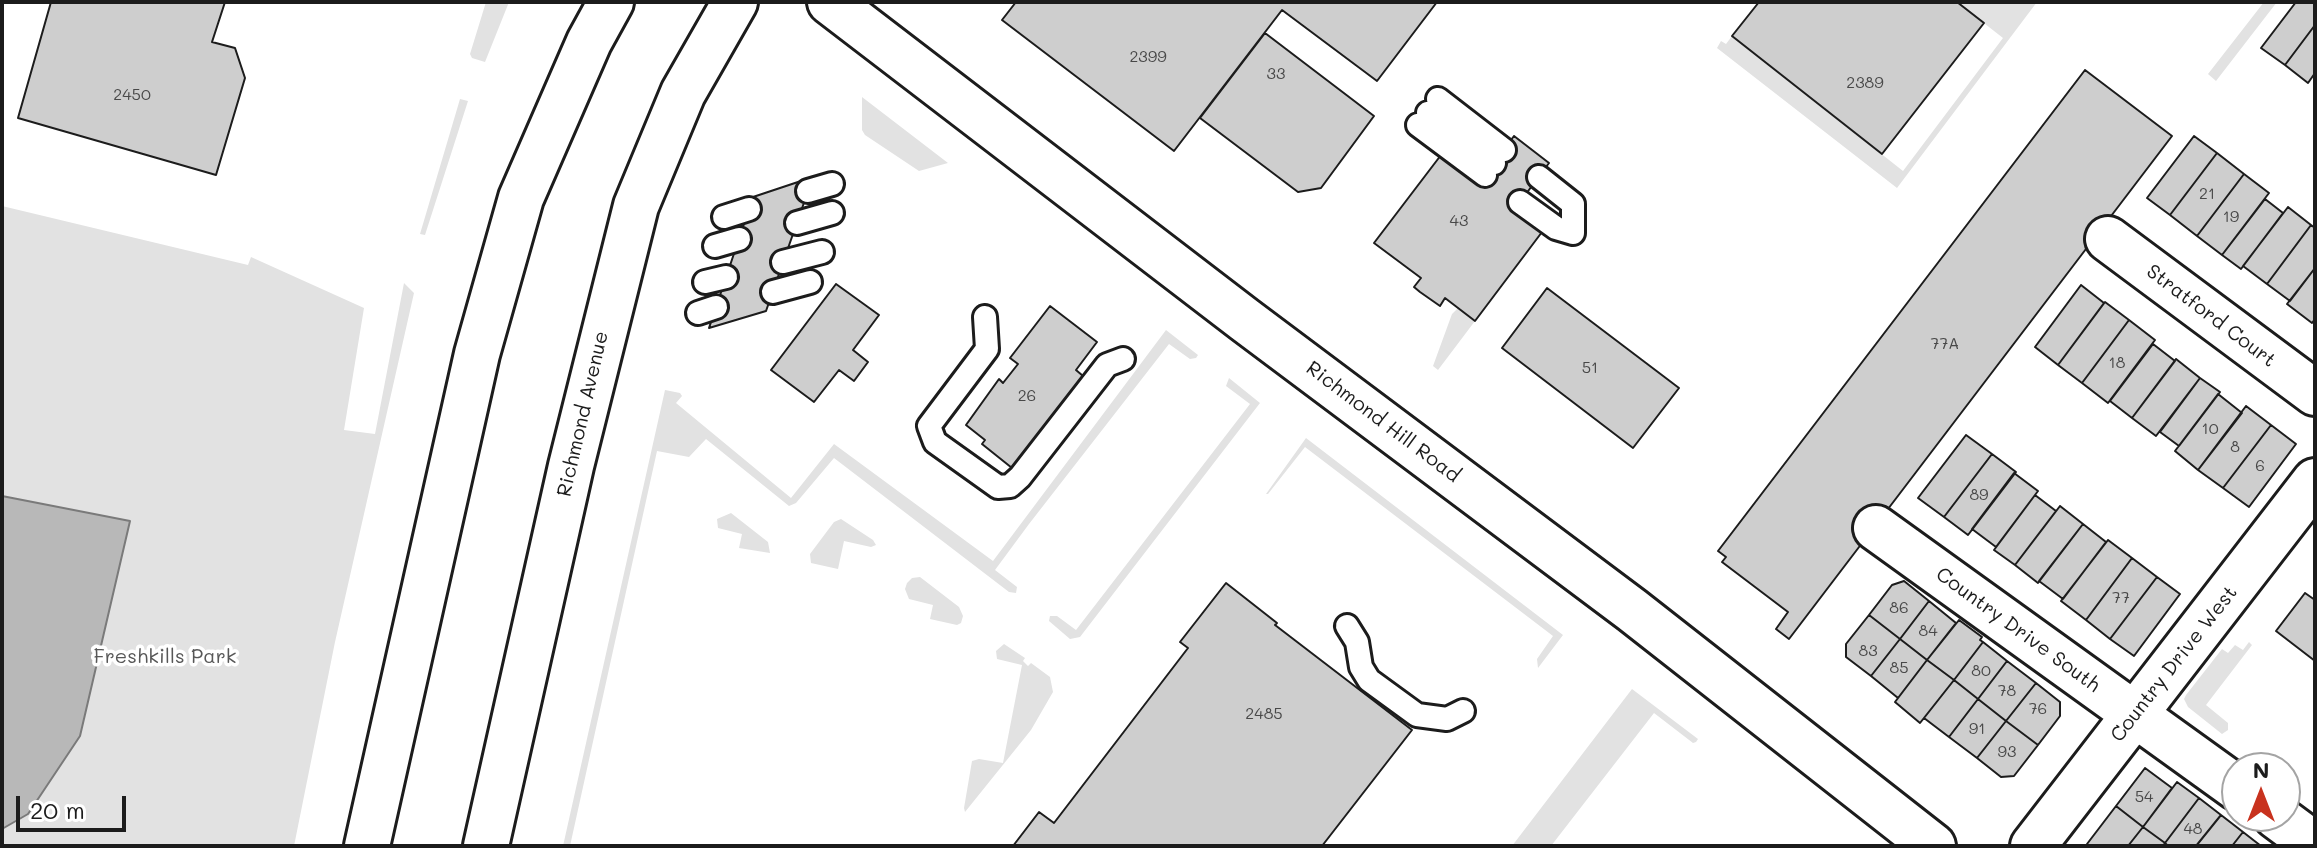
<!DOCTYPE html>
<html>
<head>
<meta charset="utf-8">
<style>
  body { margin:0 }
  #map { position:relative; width:2317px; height:848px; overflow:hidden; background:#fff; font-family:Mali,sans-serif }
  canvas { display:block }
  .frame { position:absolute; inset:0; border:4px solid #1c1c1c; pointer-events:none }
  .north { position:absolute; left:2221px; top:752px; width:80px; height:80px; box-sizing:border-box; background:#fff; border:2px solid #a4a4a4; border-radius:50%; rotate:0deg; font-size:22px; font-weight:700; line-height:32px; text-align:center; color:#1c1c1c }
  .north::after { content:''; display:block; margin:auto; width:28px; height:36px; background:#c8321e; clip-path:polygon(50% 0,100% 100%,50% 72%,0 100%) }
  .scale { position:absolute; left:16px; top:796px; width:110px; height:36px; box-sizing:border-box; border:4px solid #1c1c1c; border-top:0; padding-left:10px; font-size:24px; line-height:28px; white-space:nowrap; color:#1c1c1c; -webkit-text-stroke:6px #fff; paint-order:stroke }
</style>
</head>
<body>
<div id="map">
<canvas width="2317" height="848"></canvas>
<div class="frame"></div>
<div class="north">N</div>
<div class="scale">20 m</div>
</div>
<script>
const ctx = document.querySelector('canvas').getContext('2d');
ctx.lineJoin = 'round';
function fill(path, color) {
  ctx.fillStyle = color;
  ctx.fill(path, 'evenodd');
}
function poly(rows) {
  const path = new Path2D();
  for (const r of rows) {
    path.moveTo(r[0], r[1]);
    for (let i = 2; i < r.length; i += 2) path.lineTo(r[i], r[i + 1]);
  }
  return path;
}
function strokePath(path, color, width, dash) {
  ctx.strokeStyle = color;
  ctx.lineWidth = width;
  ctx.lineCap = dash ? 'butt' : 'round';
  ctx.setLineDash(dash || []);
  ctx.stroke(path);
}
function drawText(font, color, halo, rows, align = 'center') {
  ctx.font = font + ' Mali,sans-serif';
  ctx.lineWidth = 7;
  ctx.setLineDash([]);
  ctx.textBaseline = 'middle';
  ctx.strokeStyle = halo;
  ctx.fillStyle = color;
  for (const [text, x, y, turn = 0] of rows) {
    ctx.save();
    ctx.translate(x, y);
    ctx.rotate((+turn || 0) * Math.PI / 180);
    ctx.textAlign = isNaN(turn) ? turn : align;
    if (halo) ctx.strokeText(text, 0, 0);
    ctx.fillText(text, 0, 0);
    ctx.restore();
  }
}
const green = poly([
  [486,2,509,2,485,62,472,58,470,54],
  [1957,2,2037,2,1897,188,1717,48,1721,41,1726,44,1732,36,1903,171,2003,38],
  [2264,2,2277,2,2216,81,2208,74],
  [862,97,948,163,919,171,865,135,862,130],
  [460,99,468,101,425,235,420,234],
  [2,206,248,265,251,257,364,308,344,430,375,434,404,283,414,293,335,642,294,846,2,846],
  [1458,308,1475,321,1438,370,1433,366,1452,314],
  [1166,330,1198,355,1196,358,1190,359,1169,344,1029,524,995,570,1017,587,1016,593,1009,592,834,458,796,503,789,506,706,439,689,457,657,451,570,846,563,846,665,390,680,393,682,396,676,403,791,498,834,444,993,561],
  [1229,378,1260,403,1080,637,1070,639,1049,621,1050,616,1057,616,1076,630,1250,404,1226,386],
  [1306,438,1563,635,1538,668,1537,659,1553,636,1305,447,1268,494,1266,494],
  [731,513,768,542,770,553,739,548,742,534,718,528,717,519],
  [841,519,873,540,876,545,871,547,844,541,838,569,811,563,810,554,834,522],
  [920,577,959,607,963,616,961,623,957,625,930,619,933,605,909,599,905,589,907,583,912,578],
  [2249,642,2252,645,2206,705,2228,723,2228,730,2222,734,2188,707,2184,699,2186,695,2222,649,2228,653,2235,645,2243,650],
  [1004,644,1025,658,1023,661,1028,666,1031,663,1050,677,1053,692,1031,730,965,812,964,808,972,761,979,759,1003,763,1022,665,997,659,996,651],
  [1632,689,1698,739,1696,742,1693,743,1654,713,1551,846,1512,846]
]);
const water = poly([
  [2,496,130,521,80,736,28,814,2,829,2,496]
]);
const building = poly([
  [51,2,225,2,212,42,235,48,245,78,216,175,18,118,51,2],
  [1016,2,1437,2,1377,81,1282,10,1174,151,1002,20,1016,2],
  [1759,2,1957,2,1984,23,1882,154,1732,36,1759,2],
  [2296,2,2315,2,2315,25,2285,65,2261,48,2296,2],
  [2315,25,2315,73,2308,83,2285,65,2315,25],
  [1265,33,1374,116,1321,188,1298,192,1200,118,1265,33],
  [2085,70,2172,136,1789,639,1776,629,1788,612,1722,562,1726,557,1718,551,2085,70],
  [1514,136,1549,163,1514,210,1542,232,1475,321,1445,298,1440,306,1420,292,1414,287,1421,278,1374,243,1441,155,1479,183,1514,136],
  [2194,136,2217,153,2170,215,2147,198,2194,136],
  [2217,153,2244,174,2197,236,2170,215,2217,153],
  [2244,174,2269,193,2222,255,2197,236,2244,174],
  [813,177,766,311,709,328,753,197,813,177],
  [2265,199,2283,213,2241,269,2222,255,2265,199],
  [2288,207,2311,225,2267,284,2243,266,2288,207],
  [2311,225,2315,228,2315,268,2290,301,2267,284,2311,225],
  [2315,268,2315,319,2312,323,2287,304,2315,268],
  [836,284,879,315,853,350,868,362,854,381,839,370,814,402,771,370,836,284],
  [2081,285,2104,303,2058,365,2035,347,2081,285],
  [1547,288,1679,388,1633,448,1502,348,1547,288],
  [2105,302,2129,320,2082,383,2058,365,2105,302],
  [1050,306,1097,342,1076,370,1083,376,1012,468,982,444,985,440,966,425,999,379,1003,383,1018,364,1010,358,1050,306],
  [2129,320,2155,340,2108,403,2082,383,2129,320],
  [2153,344,2175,361,2132,418,2110,401,2153,344],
  [2176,359,2200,378,2156,436,2132,418,2176,359],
  [2200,378,2220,392,2179,446,2160,432,2200,378],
  [2218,394,2242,413,2198,470,2175,451,2218,394],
  [2246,406,2271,425,2223,488,2198,470,2246,406],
  [2271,425,2296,444,2249,507,2223,488,2271,425],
  [1966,435,1992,454,1944,517,1918,498,1966,435],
  [1992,454,2016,472,1968,535,1944,517,1992,454],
  [2014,473,2038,491,1996,547,1972,529,2014,473],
  [2035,495,2056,511,2015,565,1994,550,2035,495],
  [2060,506,2083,524,2038,583,2015,565,2060,506],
  [2083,524,2106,542,2063,599,2039,581,2083,524],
  [2108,540,2132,558,2086,620,2061,601,2108,540],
  [2132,558,2157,577,2110,639,2086,620,2132,558],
  [2157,577,2180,594,2134,656,2110,639,2157,577],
  [1904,581,1929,601,1900,639,1869,615,1892,585,1904,581],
  [1226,583,1277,623,1275,625,1412,730,1322,846,1013,846,1039,812,1054,823,1188,648,1180,642,1226,583],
  [2305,593,2315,600,2315,661,2276,631,2305,593],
  [1929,601,1956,623,1927,660,1900,639,1929,601],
  [1869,615,1900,639,1871,676,1846,657,1846,644,1869,615],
  [1959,620,1982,637,1980,640,1983,642,1954,680,1927,660,1959,620],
  [1900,639,1927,660,1898,698,1871,676,1900,639],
  [1983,642,2007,661,1978,699,1954,680,1983,642],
  [1927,660,1954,680,1920,723,1895,702,1927,660],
  [2007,661,2036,683,2006,721,1978,699,2007,661],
  [1954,680,1978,699,1949,737,1924,718,1954,680],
  [2036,683,2060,702,2060,716,2038,745,2006,721,2036,683],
  [1978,699,2006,721,1977,758,1949,737,1978,699],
  [2006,721,2038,745,2014,776,2001,777,1977,758,2006,721],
  [2145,768,2172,788,2143,827,2116,806,2145,768],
  [2177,782,2199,798,2165,843,2143,827,2177,782],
  [2199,798,2221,815,2196,846,2168,846,2165,843,2199,798],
  [2116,806,2143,827,2128,846,2089,846,2087,844,2116,806],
  [2221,815,2243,832,2232,846,2196,846,2221,815],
  [2143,827,2165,843,2163,846,2128,846,2143,827],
  [2243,832,2261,846,2232,846,2243,832]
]);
const lane = poly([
  [1438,99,1504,150],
  [1428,113,1494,163],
  [1418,125,1485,175],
  [1539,177,1573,204,1573,233],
  [808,191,832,184],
  [1520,202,1556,228,1573,233],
  [724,217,749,209],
  [797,223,832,213],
  [715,246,739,239],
  [783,262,822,252],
  [705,282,726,277],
  [773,292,810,282],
  [698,313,716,307],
  [985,317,987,349,929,426,935,442,998,487,1010,486,1020,477,1107,365,1123,359],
  [1347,626,1357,642,1361,667,1369,680,1417,715,1447,719,1463,711]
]);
const street = poly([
  [2108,239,2315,393],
  [1876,528,2237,788],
  [2276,816,2315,845],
  [2033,846,2315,481]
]);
const secondary = poly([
  [830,2,1245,320,1632,610,1933,846]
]);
const primary = poly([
  [367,846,477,354,521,198,589,42,611,2],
  [486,846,571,466,636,206,683,93,735,2]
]);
const numberNames = [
  ["2399",1148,57],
  ["33",1276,74],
  ["2389",1865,83],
  ["2450",132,95],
  ["21",2207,194],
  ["19",2231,217],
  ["43",1459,221],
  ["77A",1945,344],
  ["18",2117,363],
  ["51",1590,368],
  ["26",1027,396],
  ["10",2210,429],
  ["8",2235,447],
  ["6",2260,466],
  ["89",1979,495],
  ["77",2121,598],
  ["86",1899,608],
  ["84",1928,631],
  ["83",1868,651],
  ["85",1899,668],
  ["80",1981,671],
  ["78",2007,691],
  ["76",2038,709],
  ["2485",1264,714],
  ["91",1977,729],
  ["93",2007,752],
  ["54",2144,797],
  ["48",2193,829]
];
const streetNames = [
  ["Stratford Court",2211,316,37],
  ["Richmond Avenue",583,414,-77],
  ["Richmond Hill Road",1383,422,37],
  ["Country Drive South",2018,630,36],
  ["Country Drive West",2174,664,-52]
];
const parkNames = [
  ["Freshkills Park",165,657]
];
fill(green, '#e2e2e2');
fill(water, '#b8b8b8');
strokePath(water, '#7a7a7a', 2);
fill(building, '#cecece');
strokePath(building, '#1c1c1c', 2);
strokePath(lane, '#1c1c1c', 28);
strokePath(street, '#1c1c1c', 50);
strokePath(secondary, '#1c1c1c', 50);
strokePath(primary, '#1c1c1c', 50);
strokePath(lane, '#fff', 22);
strokePath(street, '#fff', 44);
strokePath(secondary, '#fff', 44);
strokePath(primary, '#fff', 44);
drawText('16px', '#484848', null, numberNames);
drawText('20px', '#1c1c1c', '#fff', streetNames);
drawText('20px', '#575757', '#fff', parkNames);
</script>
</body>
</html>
